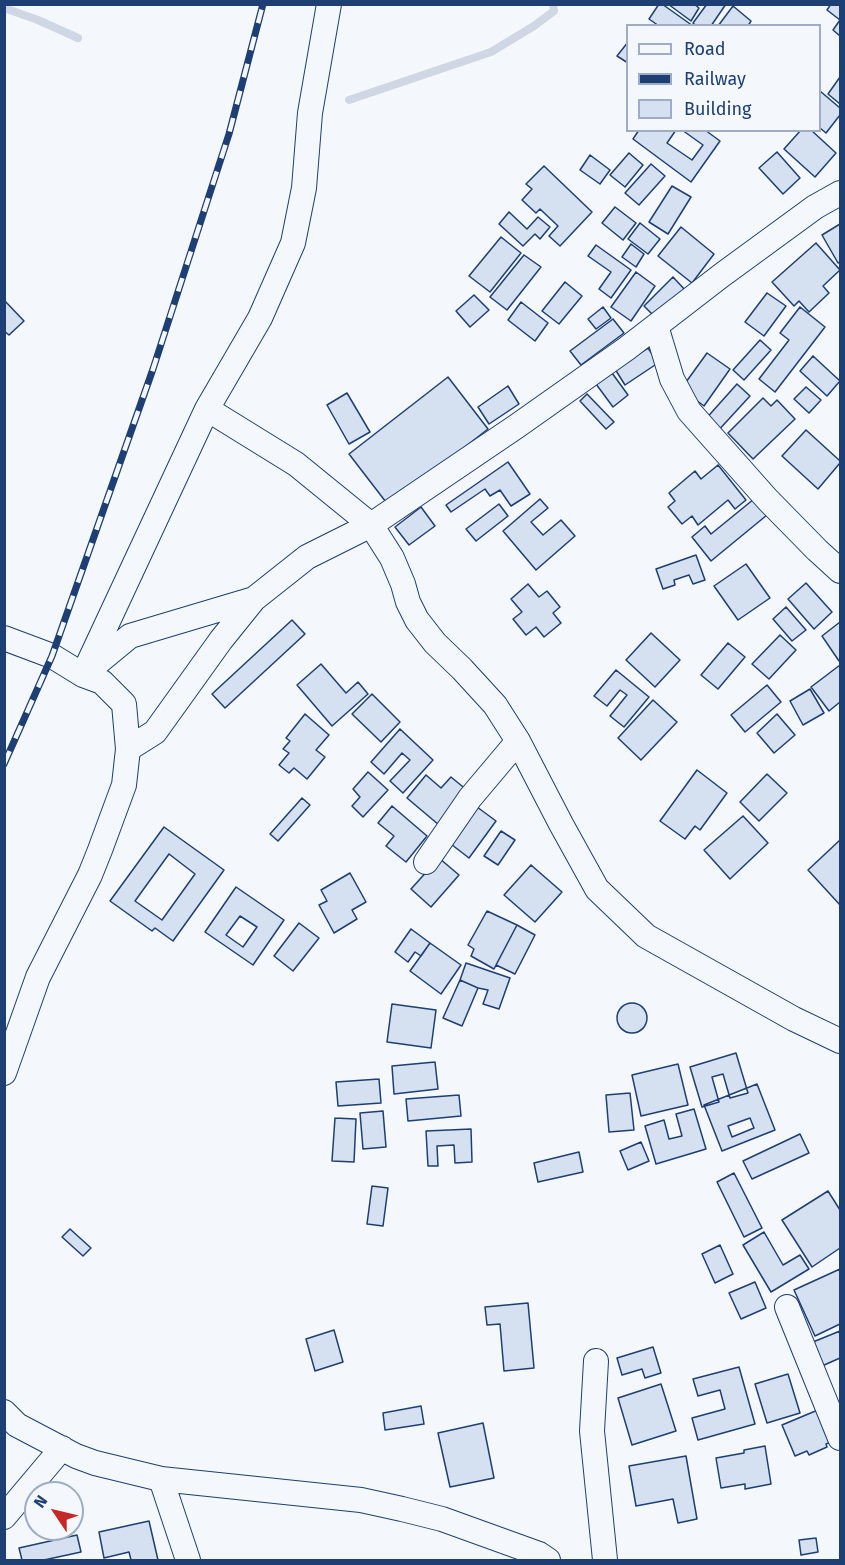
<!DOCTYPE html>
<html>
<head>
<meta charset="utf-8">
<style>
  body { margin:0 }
  #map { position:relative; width:845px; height:1565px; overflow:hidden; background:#f4f7fb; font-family:"Fira Sans",sans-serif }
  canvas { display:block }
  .frame { position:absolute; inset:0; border:6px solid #1d3f73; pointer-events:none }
  .legend { position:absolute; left:626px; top:24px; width:195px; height:108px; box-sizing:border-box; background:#f4f7fb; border:2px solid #9eadc5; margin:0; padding:8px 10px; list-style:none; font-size:18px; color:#1d3f73 }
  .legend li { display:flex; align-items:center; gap:12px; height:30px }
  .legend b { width:30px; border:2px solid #9eadc5 }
  .north { position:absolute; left:24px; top:1481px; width:60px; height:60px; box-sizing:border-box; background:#f4f7fb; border:2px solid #9eadc5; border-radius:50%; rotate:305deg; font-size:16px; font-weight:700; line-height:24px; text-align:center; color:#1d3f73 }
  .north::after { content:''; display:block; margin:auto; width:21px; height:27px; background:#c62828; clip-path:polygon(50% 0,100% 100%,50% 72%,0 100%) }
</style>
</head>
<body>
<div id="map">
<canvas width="845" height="1565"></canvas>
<div class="frame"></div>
<ul class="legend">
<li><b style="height:8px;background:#f4f7fb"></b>Road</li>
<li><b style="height:8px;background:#1d3f73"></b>Railway</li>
<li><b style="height:16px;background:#d5e0f0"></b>Building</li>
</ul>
<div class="north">N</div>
</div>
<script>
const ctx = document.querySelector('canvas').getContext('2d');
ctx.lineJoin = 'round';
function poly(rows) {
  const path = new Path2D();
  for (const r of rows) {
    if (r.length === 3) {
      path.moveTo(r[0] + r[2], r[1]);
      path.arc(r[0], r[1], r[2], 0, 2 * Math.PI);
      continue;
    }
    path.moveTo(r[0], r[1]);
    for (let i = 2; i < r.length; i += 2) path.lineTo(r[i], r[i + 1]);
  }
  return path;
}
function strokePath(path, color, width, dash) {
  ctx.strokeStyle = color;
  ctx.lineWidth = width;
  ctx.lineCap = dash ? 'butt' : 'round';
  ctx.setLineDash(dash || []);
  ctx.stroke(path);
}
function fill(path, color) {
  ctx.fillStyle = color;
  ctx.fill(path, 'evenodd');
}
const stream = poly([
  [4,8,38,20,78,38],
  [349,100,491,52,534,26,554,11,553,4]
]);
const building = poly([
  [659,4,662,4,693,26,659,26,649,19,659,4],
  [668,4,694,4,699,8,691,21,668,4],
  [707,4,726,4,711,26,696,26,693,23,707,4],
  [831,4,840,4,840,36,833,30,840,20,827,10,831,4],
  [733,6,751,21,748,26,718,26,733,6],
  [628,42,628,63,617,56,628,42],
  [840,77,840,104,828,94,840,77],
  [820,91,840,108,840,115,826,133,820,128,820,91],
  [639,130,676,130,667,143,692,160,703,145,682,130,705,130,720,141,691,182,633,139,639,130],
  [801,130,811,130,836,153,815,177,784,149,801,130],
  [777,152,800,178,783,194,759,168,777,152],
  [629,153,643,165,625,187,610,175,629,153],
  [590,155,610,170,600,184,580,170,590,155],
  [651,164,665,176,639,205,625,193,651,164],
  [544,166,592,212,560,246,549,236,558,226,540,209,536,213,522,200,532,189,526,184,544,166],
  [672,186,691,197,668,234,649,222,672,186],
  [615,207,636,223,623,240,602,223,615,207],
  [509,212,527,229,538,217,550,227,540,239,535,234,523,246,499,224,509,212],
  [640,223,660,239,648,254,628,239,640,223],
  [840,224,840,262,838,263,822,235,840,224],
  [681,227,714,254,692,283,658,256,681,227],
  [501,237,521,253,490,292,469,276,501,237],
  [816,243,840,270,823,286,829,293,809,312,799,301,794,306,772,282,816,243],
  [631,244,644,254,636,267,622,257,631,244],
  [596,245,631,270,611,298,599,289,611,272,588,256,596,245],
  [524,255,541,267,507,310,490,297,524,255],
  [636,272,655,286,631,321,611,307,636,272],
  [673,277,686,291,658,320,644,306,673,277],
  [565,282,582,296,559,324,542,311,565,282],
  [767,293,786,306,764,336,745,322,767,293],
  [474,295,489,310,470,327,456,311,474,295],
  [4,300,24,321,9,335,4,331,4,300],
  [521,302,548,323,535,341,508,320,521,302],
  [603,307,611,318,596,329,588,319,603,307],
  [800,307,825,327,775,392,759,379,789,340,780,333,800,307],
  [613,319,624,333,581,365,570,351,613,319],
  [760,340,771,350,744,380,733,370,760,340],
  [648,348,658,363,625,385,615,369,648,348],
  [707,353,730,369,704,406,681,389,707,353],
  [813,356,840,381,827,396,800,371,813,356],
  [612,373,628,395,613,407,596,384,612,373],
  [448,377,488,429,389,506,349,454,448,377],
  [737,384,750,396,716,433,703,422,737,384],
  [508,386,519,404,489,424,478,407,508,386],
  [806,387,821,400,809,413,794,399,806,387],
  [347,393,370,432,349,444,327,405,347,393],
  [587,394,614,422,606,429,580,401,587,394],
  [763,398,771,406,777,400,795,419,753,459,728,433,763,398],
  [806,430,839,460,840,459,840,463,818,489,782,456,806,430],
  [508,462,530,494,511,506,500,490,490,496,485,489,451,512,446,505,508,462],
  [718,465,746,500,735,509,728,500,698,525,692,516,682,524,668,507,675,501,669,493,695,471,701,479,718,465],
  [540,499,548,508,531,522,543,535,561,520,575,536,536,570,503,531,540,499],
  [754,499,767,515,711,561,692,537,705,526,711,534,754,499],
  [499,504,508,516,476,541,466,529,499,504],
  [421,507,435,526,409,545,395,527,421,507],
  [696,555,705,580,693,584,689,575,674,580,675,585,663,589,656,569,696,555],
  [746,564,770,598,738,620,714,586,746,564],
  [806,583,832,612,814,629,788,599,806,583],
  [528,584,539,597,547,591,560,607,553,613,561,623,544,637,536,627,526,635,513,619,522,612,511,599,528,584],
  [786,607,806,630,792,641,773,619,786,607],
  [292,620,305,634,225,708,212,694,292,620],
  [840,622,840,660,839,661,822,636,840,622],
  [651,633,680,660,655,687,626,660,651,633],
  [780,635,796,650,769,679,752,664,780,635],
  [728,643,745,657,718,689,701,675,728,643],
  [321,664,346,693,358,682,368,694,332,726,297,685,321,664],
  [840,665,840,702,829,711,811,687,840,665],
  [616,670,649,697,624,727,610,716,627,695,620,690,607,706,594,696,616,670],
  [767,685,781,702,745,732,731,715,767,685],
  [810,689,824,713,803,725,790,701,810,689],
  [372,694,400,722,381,742,352,714,372,694],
  [653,700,677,722,641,760,618,738,653,700],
  [305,714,329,735,316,750,325,757,307,779,294,768,289,773,279,765,289,753,283,749,290,741,286,738,305,714],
  [777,714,795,735,774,753,757,733,777,714],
  [400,729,433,760,403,793,390,781,410,760,402,753,384,774,371,762,400,729],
  [697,770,727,793,700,830,695,826,685,839,660,821,697,770],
  [368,772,388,790,363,817,352,806,360,797,353,789,368,772],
  [767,774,787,793,759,821,740,802,767,774],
  [426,775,441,788,451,777,468,791,439,825,407,798,426,775],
  [302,798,310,805,278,841,270,834,302,798],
  [473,804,496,821,469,858,447,841,473,804],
  [392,806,427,836,406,862,386,846,394,836,378,823,392,806],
  [743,816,768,843,730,879,704,850,743,816],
  [164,827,224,870,173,941,155,928,152,931,110,901,164,827],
  [169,854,195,874,162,920,135,901,169,854],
  [501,831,515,840,498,865,484,856,501,831],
  [840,840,840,905,808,870,840,840],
  [439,858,459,875,431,907,411,889,439,858],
  [531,865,562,892,535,922,504,895,531,865],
  [350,873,366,902,352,910,357,919,334,933,319,905,327,901,321,890,350,873],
  [236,887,284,920,253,965,205,932,236,887],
  [240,916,257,927,243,947,226,935,240,916],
  [487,911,517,925,494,969,471,956,474,949,468,945,487,911],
  [299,923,319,938,293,971,274,956,299,923],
  [517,925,535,935,515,974,496,965,517,925],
  [411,929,430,943,421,956,415,952,408,962,395,952,411,929],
  [430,943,461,965,441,994,410,971,430,943],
  [466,963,510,978,499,1009,483,1004,488,990,478,988,460,980,466,963],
  [460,980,478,988,462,1026,443,1018,460,980],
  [632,1018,15],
  [392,1004,436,1010,431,1048,387,1042,392,1004],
  [736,1053,748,1093,730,1098,723,1074,712,1077,719,1102,702,1107,690,1067,736,1053],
  [435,1062,438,1089,394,1094,392,1066,435,1062],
  [678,1064,688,1105,641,1116,632,1075,678,1064],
  [379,1079,381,1103,338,1106,336,1082,379,1079],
  [757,1084,775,1130,722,1151,704,1105,757,1084],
  [750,1118,754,1128,732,1137,728,1126,750,1118],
  [630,1093,634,1130,609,1132,606,1095,630,1093],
  [459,1095,461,1116,408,1121,406,1099,459,1095],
  [694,1109,706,1149,656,1164,645,1126,664,1120,669,1139,682,1136,676,1114,694,1109],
  [383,1111,386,1147,363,1149,360,1113,383,1111],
  [335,1118,356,1119,354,1162,332,1161,335,1118],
  [471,1129,472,1162,455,1163,454,1145,437,1146,438,1166,428,1166,426,1131,471,1129],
  [800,1134,809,1153,752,1179,743,1161,800,1134],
  [641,1142,649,1161,628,1170,620,1151,641,1142],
  [579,1152,583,1172,538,1182,534,1163,579,1152],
  [734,1173,762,1228,744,1237,717,1182,734,1173],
  [372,1186,388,1188,383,1226,367,1224,372,1186],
  [828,1191,840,1210,840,1248,812,1267,782,1220,828,1191],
  [70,1229,91,1248,83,1256,62,1237,70,1229],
  [764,1232,783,1265,800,1255,809,1269,771,1292,743,1245,764,1232],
  [720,1245,733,1274,715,1283,702,1254,720,1245],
  [840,1269,840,1324,815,1336,794,1290,840,1269],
  [755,1282,766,1308,741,1319,729,1293,755,1282],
  [528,1303,534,1368,504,1371,500,1324,487,1325,485,1307,528,1303],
  [334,1330,343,1362,315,1371,306,1339,334,1330],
  [840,1331,840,1358,822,1366,813,1342,840,1331],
  [653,1347,661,1373,645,1378,642,1369,622,1375,617,1358,653,1347],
  [739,1367,755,1424,698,1440,692,1418,725,1409,720,1390,698,1396,693,1379,739,1367],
  [788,1374,800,1413,767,1423,755,1384,788,1374],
  [661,1384,676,1431,632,1445,618,1398,661,1384],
  [421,1406,424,1424,385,1430,383,1413,421,1406],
  [825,1407,838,1439,826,1444,827,1447,809,1455,807,1451,795,1456,782,1425,825,1407],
  [483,1423,494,1478,450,1487,438,1433,483,1423],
  [765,1446,771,1484,745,1489,745,1484,721,1488,716,1458,744,1453,744,1450,765,1446],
  [686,1456,697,1519,678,1523,673,1499,636,1506,629,1466,686,1456],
  [149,1521,158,1560,131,1560,129,1552,104,1558,99,1532,149,1521],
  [77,1535,81,1552,44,1560,22,1560,19,1548,77,1535],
  [816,1538,818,1552,801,1555,799,1540,816,1538]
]);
const street = poly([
  [656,326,672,379,689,411,767,499,817,550,840,571],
  [207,409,296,464,371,525,392,558,403,584,408,602,417,620,435,643,462,669,495,705,518,741,561,824,597,889,646,936,794,1019,840,1041],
  [4,638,52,656,83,675,102,682,124,704,128,749,124,785,100,850,90,875,38,977,4,1073],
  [90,669,130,636,254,599],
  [83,675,207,409,260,318,293,243,304,188,310,113,329,4],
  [128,749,155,732,221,640,254,599,307,557,371,525,517,426,626,349,722,275,815,207,840,193],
  [426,862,470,798,518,741],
  [787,1307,840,1438],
  [596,1361,592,1431,605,1560],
  [4,1412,17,1425,76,1456,95,1463,161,1479,361,1500,402,1509,442,1519,539,1554,548,1560],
  [161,1479,188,1560],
  [4,1517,62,1448]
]);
const rail = poly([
  [4,764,52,656,153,369,229,134,263,4]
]);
strokePath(stream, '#cfd7e4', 8);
fill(building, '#d5e0f0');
strokePath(building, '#1d3f73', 1.5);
strokePath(street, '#1d3f73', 26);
strokePath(street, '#f4f7fb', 24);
strokePath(rail, '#1d3f73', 7);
strokePath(rail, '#f4f7fb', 4.5, [14]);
</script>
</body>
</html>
